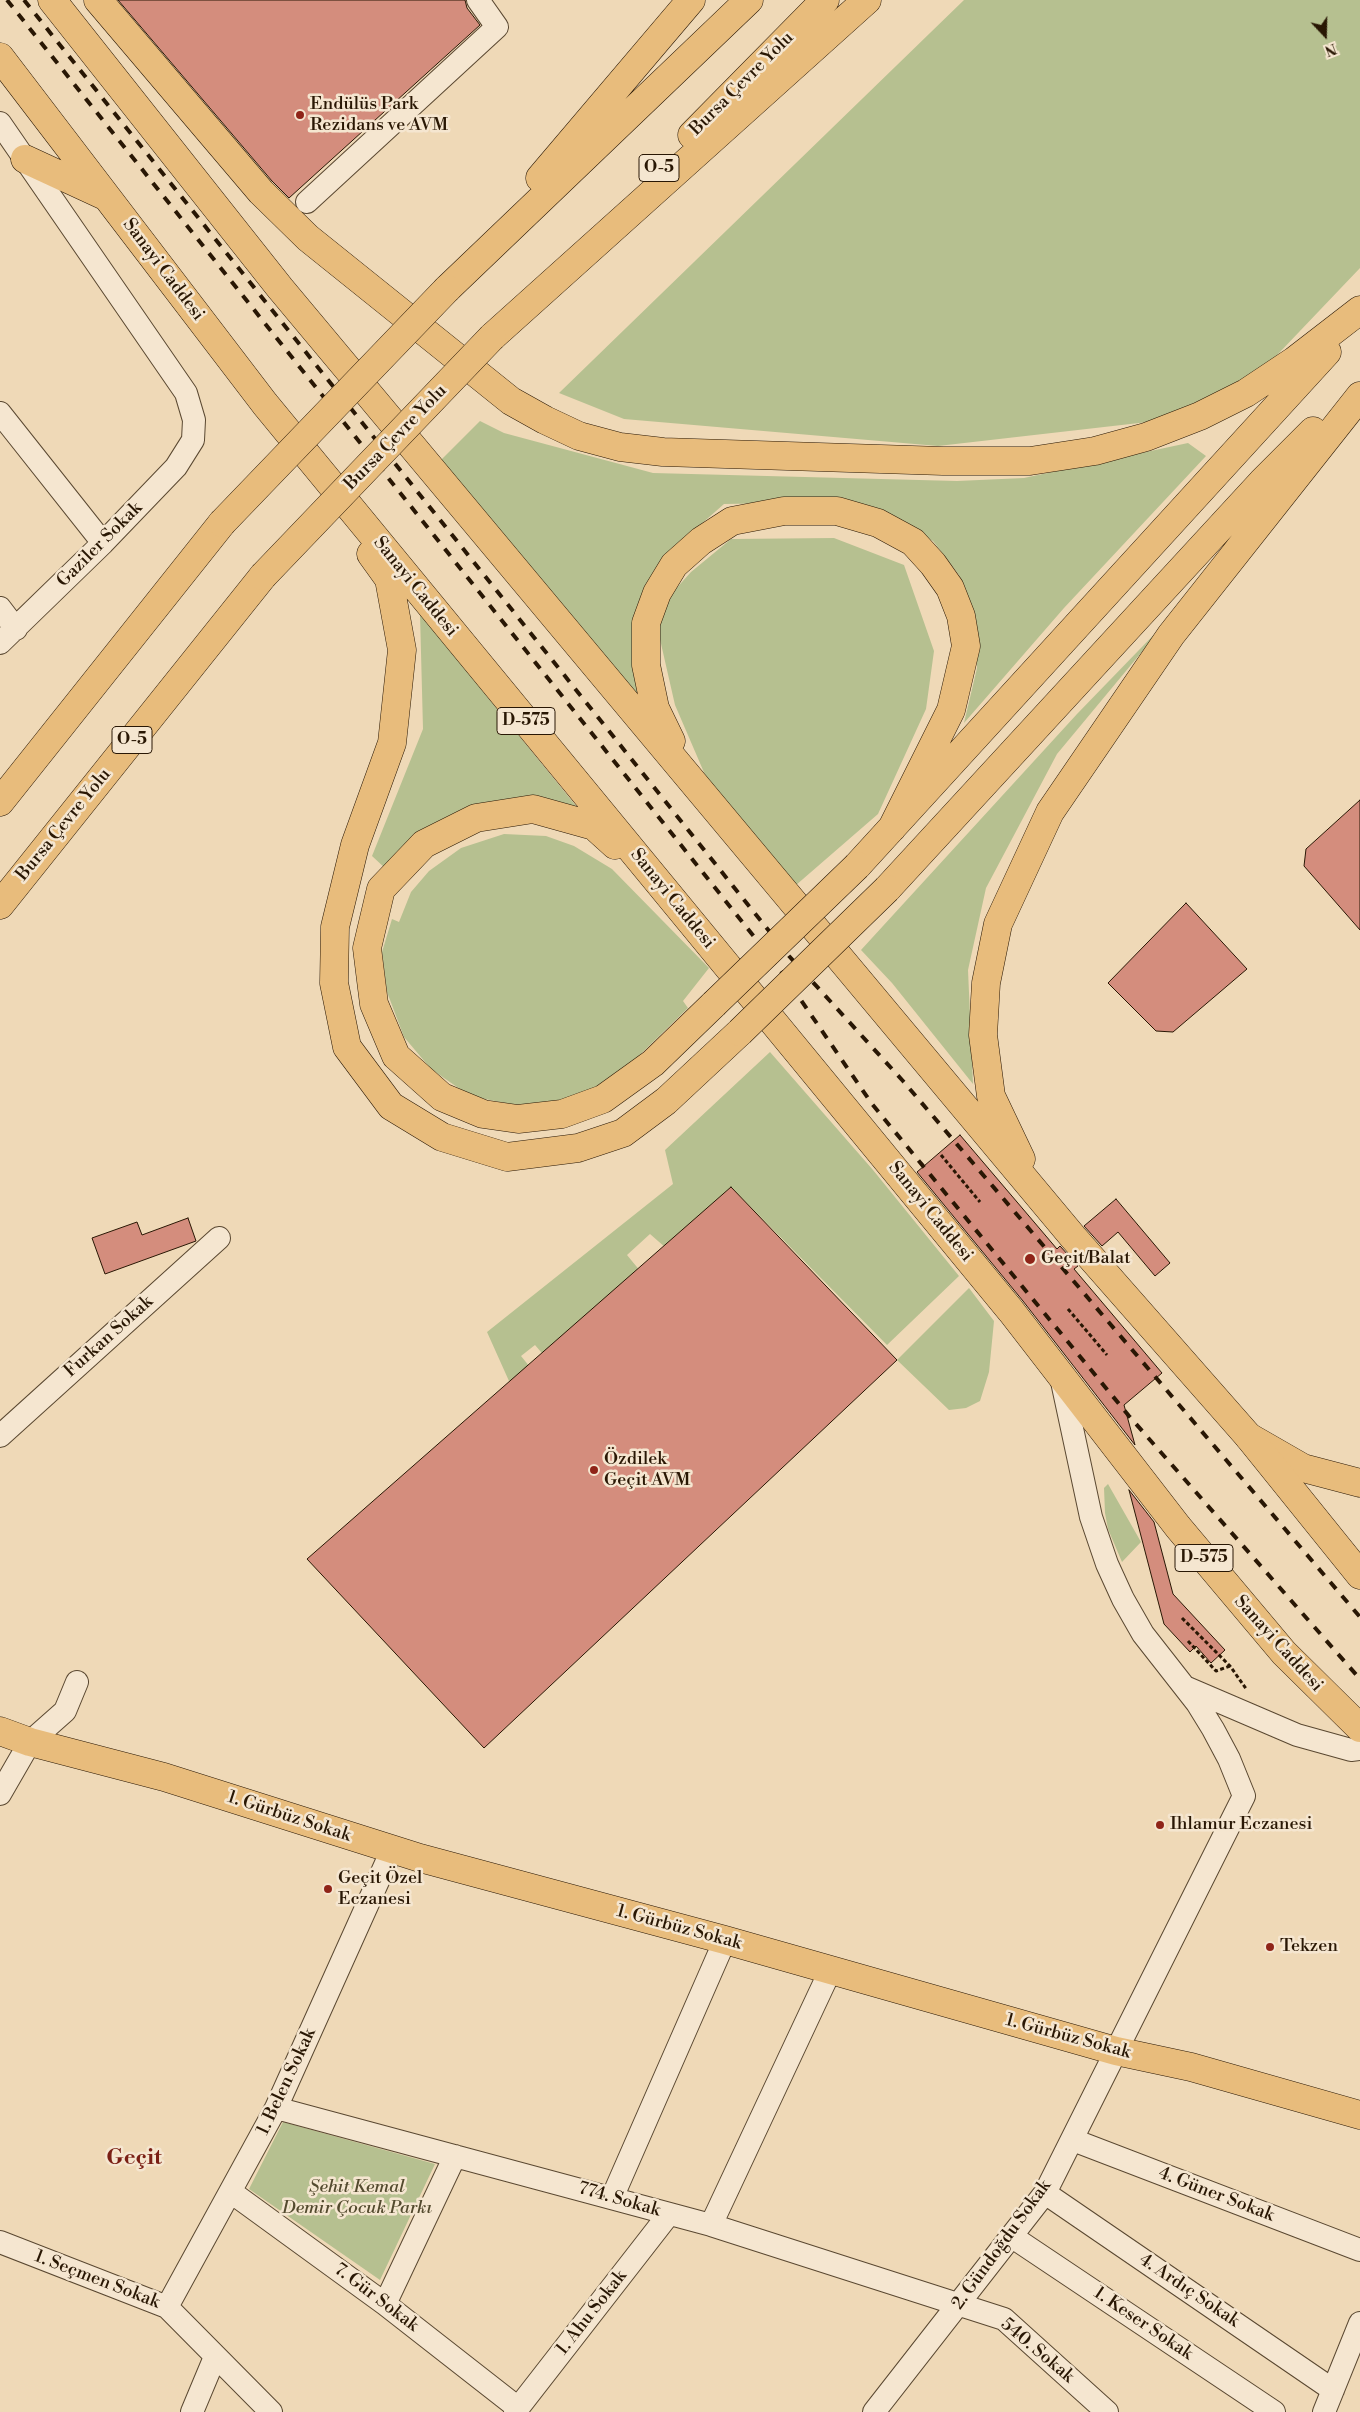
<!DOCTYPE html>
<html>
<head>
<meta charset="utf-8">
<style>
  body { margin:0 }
  #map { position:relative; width:1360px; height:2412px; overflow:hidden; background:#efd9b7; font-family:"Libre Bodoni",serif }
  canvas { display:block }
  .north { position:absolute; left:1300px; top:10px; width:50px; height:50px; -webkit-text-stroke:4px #f5e6d0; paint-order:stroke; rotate:159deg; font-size:14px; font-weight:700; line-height:20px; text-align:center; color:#291704 }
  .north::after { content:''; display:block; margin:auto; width:18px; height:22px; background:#291704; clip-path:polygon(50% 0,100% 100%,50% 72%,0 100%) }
</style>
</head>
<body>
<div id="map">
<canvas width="1360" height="2412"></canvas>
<div class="north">N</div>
</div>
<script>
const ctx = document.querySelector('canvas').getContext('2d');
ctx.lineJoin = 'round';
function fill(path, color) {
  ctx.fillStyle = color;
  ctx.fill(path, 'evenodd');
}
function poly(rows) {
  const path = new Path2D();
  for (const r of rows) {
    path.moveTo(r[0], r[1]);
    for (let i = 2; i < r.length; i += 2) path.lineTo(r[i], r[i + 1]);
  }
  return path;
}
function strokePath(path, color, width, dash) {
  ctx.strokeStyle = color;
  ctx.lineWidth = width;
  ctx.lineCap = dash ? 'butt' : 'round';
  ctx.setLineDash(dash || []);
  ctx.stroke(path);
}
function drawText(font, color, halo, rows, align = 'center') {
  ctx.font = font + ' "Libre Bodoni",serif';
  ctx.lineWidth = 5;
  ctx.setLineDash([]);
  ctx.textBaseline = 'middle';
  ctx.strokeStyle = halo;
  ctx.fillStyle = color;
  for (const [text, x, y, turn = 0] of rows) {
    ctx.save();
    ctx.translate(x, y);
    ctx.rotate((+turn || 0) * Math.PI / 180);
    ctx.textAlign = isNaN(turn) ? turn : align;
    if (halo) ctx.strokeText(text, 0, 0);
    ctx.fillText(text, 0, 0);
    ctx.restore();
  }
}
const green = poly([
  [964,0,1360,0,1360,268,1259,374,1174,419,938,446,624,419,559,393],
  [480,421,504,433,653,473,957,481,1024,478,1188,443,1206,456,1064,608,964,723,977,668,975,622,959,575,933,541,890,518,840,502,724,504,674,548,638,614,652,749,432,469],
  [834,538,904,565,934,651,926,709,878,814,788,892,706,777,675,705,654,613,691,572,731,539],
  [420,614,581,812,538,800,483,803,429,827,386,869,372,856,423,729],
  [1170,618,1057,754,986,888,968,970,973,1084,892,983,861,950,1077,714],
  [504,834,546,836,574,846,612,869,709,968,683,1001,688,1008,615,1079,579,1099,525,1107,470,1096,431,1069,404,1037,387,992,382,952,392,919,399,922,411,892,429,871,461,848],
  [770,1052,873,1170,959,1276,887,1345,731,1187,666,1248,650,1234,627,1255,641,1272,547,1359,535,1345,521,1356,534,1372,509,1381,487,1332,673,1184,665,1150],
  [969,1288,994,1321,989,1372,980,1401,966,1408,949,1410,897,1360],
  [1108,1484,1141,1542,1122,1562,1108,1529,1105,1513,1104,1488],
  [283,2122,435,2164,380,2280,249,2189]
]);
const building = poly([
  [118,0,465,0,467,8,480,25,289,198,272,181,118,0],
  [1360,800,1360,930,1304,866,1306,849,1360,800],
  [1186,903,1247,969,1173,1032,1156,1031,1108,983,1186,903],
  [960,1135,1057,1249,1060,1246,1078,1266,1074,1269,1162,1373,1124,1405,1135,1445,1023,1301,917,1172,960,1135],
  [731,1187,897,1360,484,1748,307,1559,731,1187],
  [1116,1199,1170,1263,1155,1276,1118,1232,1102,1246,1084,1226,1116,1199],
  [188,1218,196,1241,105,1274,92,1238,137,1222,142,1235,188,1218],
  [1129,1490,1154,1522,1173,1594,1225,1650,1211,1663,1196,1646,1190,1652,1164,1624,1129,1490]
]);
const path = poly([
  [941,1155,980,1202],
  [1068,1309,1107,1355],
  [1182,1618,1230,1666,1247,1690],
  [1188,1641,1216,1671,1230,1666]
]);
const minor = poly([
  [0,123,186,393,194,420,193,440,176,467,103,543,0,643],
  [307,202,497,27,478,0],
  [0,413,103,543],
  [0,608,16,629],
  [0,1436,219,1238],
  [1185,1687,1297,1735,1351,1750,1360,1749],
  [0,1794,30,1742,65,1711,77,1682],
  [276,2108,711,2225,1004,2319,1107,2412],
  [1073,2140,1360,2250],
  [231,2192,385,2304,518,2408],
  [1045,2193,1333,2390],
  [612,2198,725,1940],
  [711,2225,830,1971],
  [1011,2236,1274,2412],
  [0,2242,167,2307,271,2412],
  [385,2304,455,2156],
  [167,2307,276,2108,392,1850],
  [192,2412,215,2357],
  [515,2412,669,2214],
  [874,2412,1045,2193,1244,1796,1229,1759,1213,1729,1197,1703,1143,1634,1123,1599,1107,1564,1091,1517,1061,1377],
  [1324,2412,1360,2323]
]);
const major = poly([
  [1249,1437,1303,1468,1360,1483],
  [0,1731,30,1742,164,1777,420,1858,725,1940,1116,2051,1191,2067,1360,2115]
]);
const highway = poly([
  [52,0,280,288,1073,1237,1248,1436,1360,1575],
  [98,0,261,192,308,238,511,401,545,420,579,436,620,447,663,452,943,461,1030,461,1095,451,1146,437,1200,416,1246,393,1294,361,1360,310],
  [0,57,265,404,1011,1311,1178,1527,1284,1653,1360,1728],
  [692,135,825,0],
  [25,159,105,196],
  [540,178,691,0],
  [447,289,749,0],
  [492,337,867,0],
  [371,554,389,579,402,650,392,743,355,845,335,927,334,983,347,1047,391,1106,442,1137,507,1157,578,1148,623,1133,666,1101,740,1032],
  [671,741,655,708,646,665,646,623,657,593,674,565,701,541,732,521,784,511,837,511,878,523,913,542,933,564,950,588,961,616,966,646,951,710,892,828],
  [0,802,222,523],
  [615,845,594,826,533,809,476,818,424,844,381,889,367,948,374,1004,396,1056,442,1097,483,1114,518,1119,562,1114,603,1099,653,1063,714,1004],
  [857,866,1327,352],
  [887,889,1262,482,1313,431],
  [0,905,263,576],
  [1021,1159,991,1096,983,1035,986,983,998,924,1050,812,1171,635,1360,396]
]);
const rail = poly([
  [7,0,779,968,872,1104,1129,1416,1360,1679],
  [24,0,789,956,903,1081,1360,1617]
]);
const highwayBridge = poly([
  [222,523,447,289],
  [263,576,492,337],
  [714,1004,857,866],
  [740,1032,887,889]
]);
const markers = [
  [300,115,5,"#8f2418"],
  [1030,1259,6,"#8f2418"],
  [594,1470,5,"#8f2418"],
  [1160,1825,5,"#8f2418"],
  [328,1889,5,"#8f2418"],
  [1270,1947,5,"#8f2418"]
];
const shields = [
  [659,168,40],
  [526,721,58],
  [132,740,40],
  [1204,1558,58]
];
const shieldNames = [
  ["O-5",659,168],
  ["D-575",526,721],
  ["O-5",132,740],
  ["D-575",1204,1558]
];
const streetNames = [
  ["Bursa Çevre Yolu",742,84,-45],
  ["Sanayi Caddesi",163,270,53],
  ["Bursa Çevre Yolu",396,438,-46],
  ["Gaziler Sokak",100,545,-45],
  ["Sanayi Caddesi",415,587,51],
  ["Bursa Çevre Yolu",64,825,-51],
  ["Sanayi Caddesi",672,899,51],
  ["Sanayi Caddesi",930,1212,51],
  ["Furkan Sokak",109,1337,-42],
  ["Sanayi Caddesi",1278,1644,48],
  ["1. Gürbüz Sokak",289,1817,18],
  ["1. Gürbüz Sokak",679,1928,15],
  ["1. Gürbüz Sokak",1068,2037,15],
  ["1. Belen Sokak",287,2082,-65],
  ["4. Güner Sokak",1216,2195,21],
  ["774. Sokak",619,2200,16],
  ["2. Gündoğdu Sokak",1002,2245,-54],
  ["1. Seçmen Sokak",97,2280,21],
  ["4. Ardıç Sokak",1189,2291,34],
  ["7. Gür Sokak",376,2298,37],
  ["1. Ahu Sokak",592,2313,-52],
  ["1. Keser Sokak",1143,2324,34],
  ["540. Sokak",1037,2351,40]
];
const poiNames = [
  ["Endülüs Park",310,105],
  ["Rezidans ve AVM",310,126],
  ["Geçit/Balat",1041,1259],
  ["Özdilek",604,1460],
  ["Geçit AVM",604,1481],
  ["Ihlamur Eczanesi",1170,1825],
  ["Geçit Özel",338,1879],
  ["Eczanesi",338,1900],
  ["Tekzen",1280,1947]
];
const parkNames = [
  ["Şehit Kemal",357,2188],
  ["Demir Çocuk Parkı",357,2209]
];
const districtNames = [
  ["Geçit",134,2159]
];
fill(green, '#b6c090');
fill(building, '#d48d7d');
strokePath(building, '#291704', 1);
strokePath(minor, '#5a4831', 24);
strokePath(major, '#291704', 29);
strokePath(highway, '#291704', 29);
strokePath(path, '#291704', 3, [4, 2.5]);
strokePath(minor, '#f5e6d0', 22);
strokePath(major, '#e8bc7c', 28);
strokePath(highway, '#e8bc7c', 28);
strokePath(rail, '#291704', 4, [9, 9]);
strokePath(highwayBridge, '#291704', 29, []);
strokePath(highwayBridge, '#e8bc7c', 28);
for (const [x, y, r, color] of markers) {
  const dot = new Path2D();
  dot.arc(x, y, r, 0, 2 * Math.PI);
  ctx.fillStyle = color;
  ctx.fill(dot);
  strokePath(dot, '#f5e6d0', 2);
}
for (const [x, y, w] of shields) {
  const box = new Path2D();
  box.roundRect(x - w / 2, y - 13.5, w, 27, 4);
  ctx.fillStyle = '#f5e6d0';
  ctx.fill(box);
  strokePath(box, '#291704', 1);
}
drawText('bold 16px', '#291704', null, shieldNames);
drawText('18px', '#291704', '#f5e6d0', streetNames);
drawText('18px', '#291704', '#f5e6d0', poiNames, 'left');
drawText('italic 18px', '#534a2e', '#f5e6d0', parkNames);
drawText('bold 22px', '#7a1f14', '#f5e6d0', districtNames);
</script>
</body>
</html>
